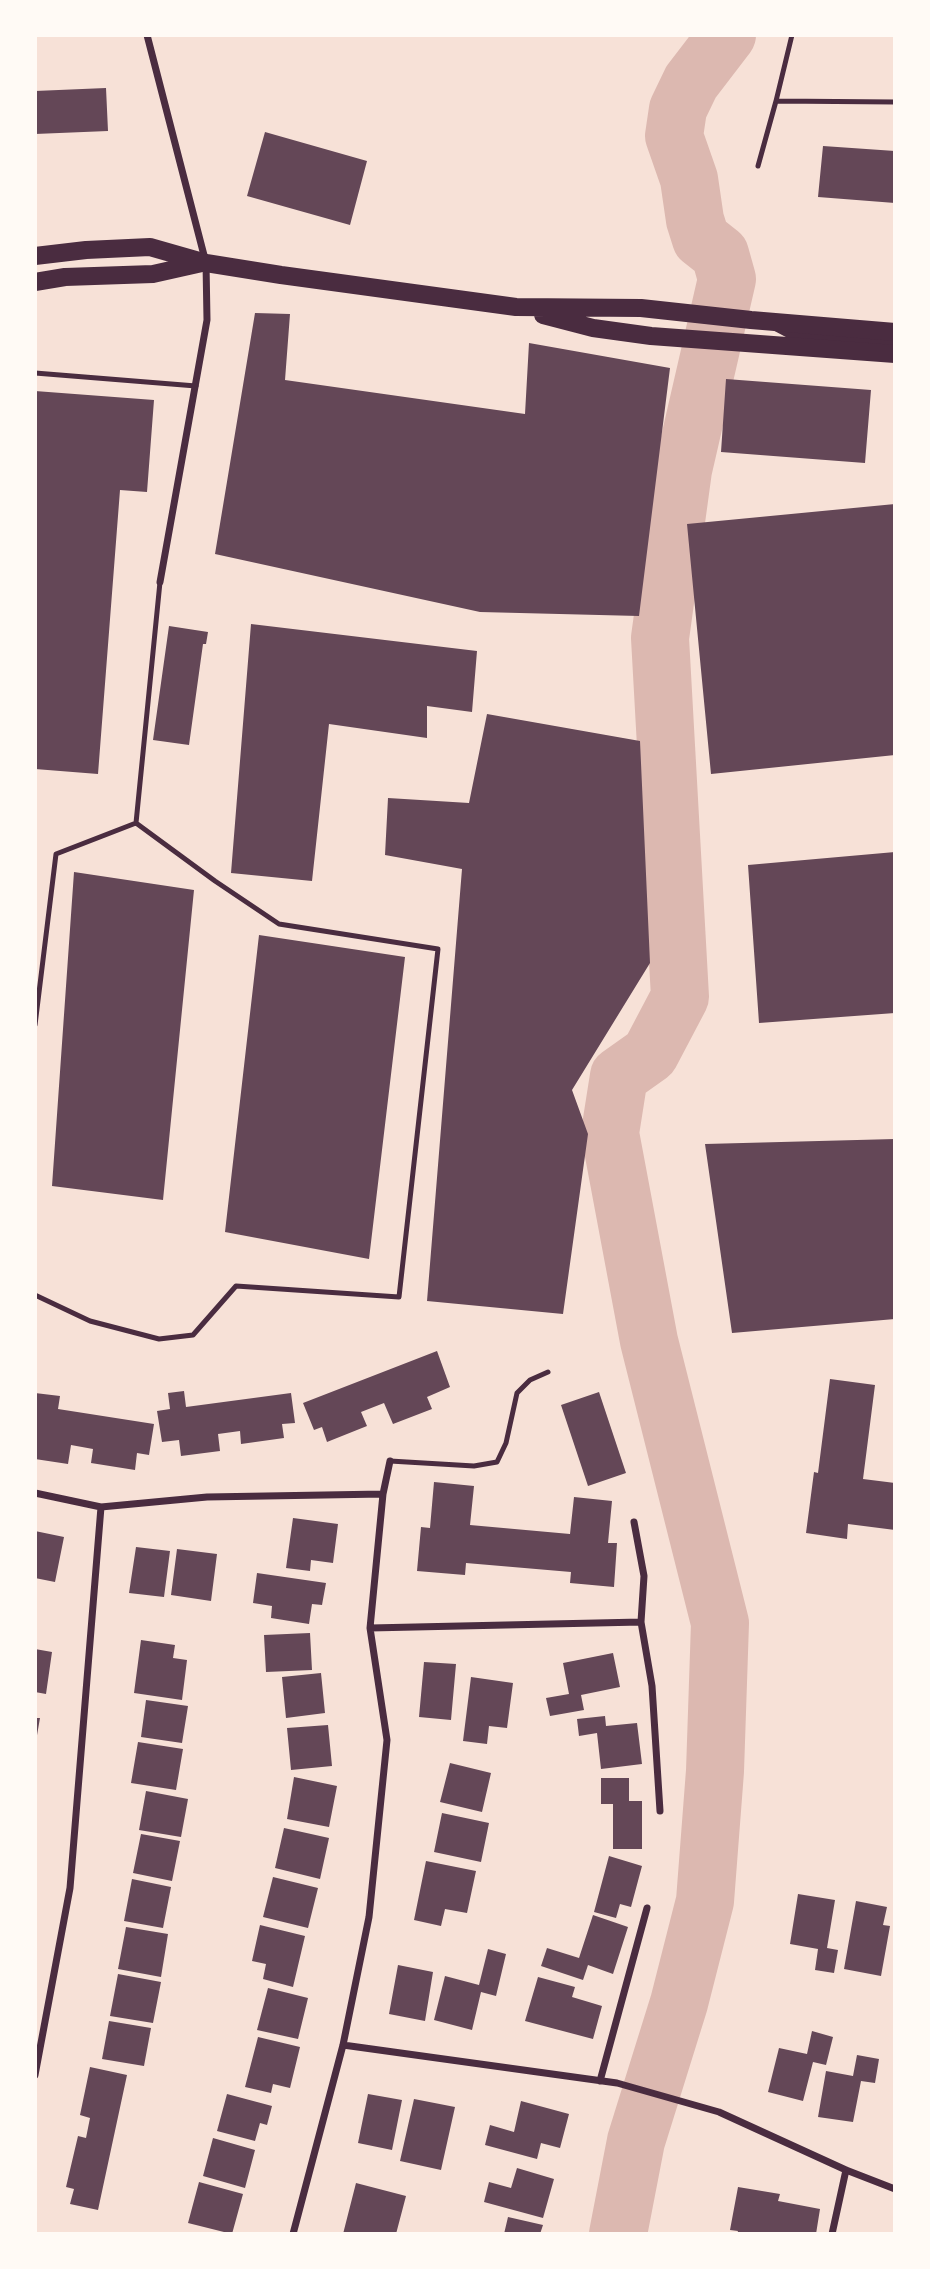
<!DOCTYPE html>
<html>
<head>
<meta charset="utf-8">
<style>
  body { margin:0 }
  #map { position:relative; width:930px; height:2269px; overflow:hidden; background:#f7e1d7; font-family:Barlow,sans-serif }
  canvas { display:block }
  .frame { position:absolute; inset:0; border:37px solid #fffaf5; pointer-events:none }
</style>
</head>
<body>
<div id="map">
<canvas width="930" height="2269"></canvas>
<div class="frame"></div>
</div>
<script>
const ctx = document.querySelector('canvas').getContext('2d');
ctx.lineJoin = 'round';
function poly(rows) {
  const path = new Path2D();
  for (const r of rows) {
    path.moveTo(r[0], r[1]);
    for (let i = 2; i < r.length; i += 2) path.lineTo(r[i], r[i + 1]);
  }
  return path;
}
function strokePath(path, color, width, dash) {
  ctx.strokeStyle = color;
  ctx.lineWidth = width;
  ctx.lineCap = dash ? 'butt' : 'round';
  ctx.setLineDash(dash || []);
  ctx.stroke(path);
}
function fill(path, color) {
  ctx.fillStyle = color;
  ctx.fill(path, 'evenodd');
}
const river = poly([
  [618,2234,636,2141,679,2003,705,1901,715,1771,720,1623,649,1341,610,1133,619,1076,650,1054,680,997,660,638,683,470,727,279,720,254,701,239,695,220,689,179,674,136,678,109,691,82,727,35]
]);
const building = poly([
  [106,88,108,131,35,134,35,91],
  [265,132,367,161,350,225,247,196],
  [823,146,895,151,895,203,818,197],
  [255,313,290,314,285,380,525,414,529,343,670,368,639,616,480,612,215,554],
  [726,379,871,390,865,463,721,452],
  [35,391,154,400,147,492,120,490,98,774,35,769],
  [895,504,895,755,711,774,687,524],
  [251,624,477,651,472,712,427,706,427,738,329,724,312,881,231,873],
  [169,626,208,632,206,644,203,644,189,745,153,740],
  [487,714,640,741,650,963,572,1090,588,1134,563,1314,427,1301,462,869,385,855,388,798,469,803],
  [895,852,895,1013,759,1023,748,865],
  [74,872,194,890,163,1200,52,1186],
  [259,935,405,957,369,1259,225,1232],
  [895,1139,895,1319,732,1333,705,1144],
  [437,1351,450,1387,427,1397,432,1409,393,1424,384,1403,361,1412,367,1426,327,1442,322,1427,314,1430,303,1403],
  [830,1379,875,1385,863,1479,895,1483,895,1530,848,1524,847,1539,806,1533,814,1472,818,1473],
  [184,1391,186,1407,291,1393,295,1423,282,1424,284,1438,241,1444,240,1431,218,1434,220,1451,181,1456,179,1440,162,1442,157,1411,170,1409,168,1393],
  [599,1392,626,1473,588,1486,561,1405],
  [35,1393,60,1396,58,1409,154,1424,149,1455,137,1453,135,1470,91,1463,93,1449,71,1445,68,1464,35,1459],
  [434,1482,474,1486,470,1525,570,1534,574,1497,612,1501,608,1543,617,1543,614,1587,570,1583,571,1572,466,1563,465,1575,417,1571,421,1527,430,1528],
  [293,1518,338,1524,333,1563,311,1560,310,1571,286,1568],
  [35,1531,64,1537,55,1582,35,1578],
  [136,1547,170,1551,164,1597,129,1593],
  [177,1549,217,1554,211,1601,171,1595],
  [257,1573,326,1583,322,1605,312,1604,309,1624,271,1618,272,1606,253,1603],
  [310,1633,312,1670,266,1672,264,1635],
  [141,1640,175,1645,173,1658,187,1660,182,1700,134,1693],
  [35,1649,52,1652,46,1694,35,1692],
  [613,1653,620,1687,581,1695,584,1710,550,1716,546,1698,569,1694,563,1663],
  [424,1662,456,1664,451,1720,419,1717],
  [321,1673,325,1713,286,1718,282,1677],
  [471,1677,513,1683,507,1728,489,1726,487,1744,463,1741],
  [146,1700,188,1706,182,1743,141,1737],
  [605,1716,606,1726,637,1723,642,1764,601,1769,597,1733,579,1736,577,1719],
  [35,1718,40,1718,36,1741,35,1741],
  [328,1725,332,1766,291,1770,287,1728],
  [138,1742,183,1749,176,1790,131,1783],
  [450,1763,491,1773,482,1812,440,1802],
  [294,1777,337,1786,329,1827,287,1819],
  [601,1778,629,1778,629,1801,642,1801,642,1849,613,1849,613,1804,601,1804],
  [146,1791,188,1799,181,1837,139,1830],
  [442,1813,489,1823,481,1862,434,1852],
  [284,1828,329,1838,320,1879,275,1868],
  [141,1834,180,1841,172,1881,133,1873],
  [609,1856,642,1866,631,1907,620,1904,616,1918,594,1912],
  [426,1861,476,1871,467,1913,445,1909,441,1926,414,1920],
  [273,1877,318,1888,308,1928,263,1917],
  [132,1879,171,1887,163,1928,124,1921],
  [798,1894,835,1900,827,1948,838,1950,834,1973,815,1970,818,1949,790,1944],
  [856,1901,887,1907,883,1925,890,1926,881,1976,844,1969],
  [593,1915,628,1927,613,1974,588,1965,583,1980,541,1966,547,1948,579,1958],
  [260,1925,305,1936,293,1987,263,1979,266,1964,252,1961],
  [126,1927,168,1934,161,1977,118,1969],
  [488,1949,506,1954,496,1996,481,1992,472,2030,434,2020,445,1976,479,1985],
  [398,1965,433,1972,425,2021,389,2014],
  [118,1974,161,1982,153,2023,110,2016],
  [538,1977,575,1987,572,1997,602,2006,593,2039,525,2021],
  [268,1988,308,1998,298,2039,257,2030],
  [109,2021,151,2028,144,2066,102,2059],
  [812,2031,833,2037,826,2065,813,2062,803,2101,768,2092,779,2048,807,2054],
  [258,2037,300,2047,290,2088,273,2084,271,2093,245,2087],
  [857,2055,879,2059,875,2083,861,2081,853,2122,818,2117,826,2071,853,2076],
  [90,2067,127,2075,98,2210,70,2204,74,2189,66,2187,78,2136,86,2138,90,2118,80,2115],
  [227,2094,272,2106,267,2125,260,2123,255,2141,217,2131],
  [368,2094,402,2100,392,2150,358,2143],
  [414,2099,455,2107,441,2170,400,2161],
  [521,2101,569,2114,560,2148,541,2143,537,2159,485,2145,490,2125,514,2132],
  [213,2138,255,2150,245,2188,203,2176],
  [517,2168,554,2179,543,2218,484,2202,489,2182,511,2188],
  [199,2182,243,2194,232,2234,188,2223],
  [356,2183,406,2196,396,2234,343,2234],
  [738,2187,780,2194,778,2201,820,2209,816,2234,737,2234,738,2231,730,2230],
  [508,2217,543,2225,540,2234,504,2234]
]);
const service = poly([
  [792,35,776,101,895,102],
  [758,166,776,101],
  [35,373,196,386],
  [136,823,160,582],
  [35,1025,56,854,136,823],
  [35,1295,90,1321,159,1339,193,1335,236,1286,399,1297,438,949,279,924,215,881,136,823],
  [390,1461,474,1466,497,1462,506,1443,517,1393,530,1380,548,1372]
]);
const minor = poly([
  [147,35,206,263,207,320,160,582],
  [35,1493,101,1507,207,1497,383,1494,370,1628,387,1740,369,1917,343,2045,293,2234],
  [383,1494,390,1461],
  [634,1522,644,1576,641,1622,652,1686,660,1811],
  [370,1628,641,1622],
  [343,2045,617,2083,719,2112,846,2170,895,2189],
  [35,2075,70,1888,101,1507],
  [600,2081,647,1908],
  [832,2234,846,2170]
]);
const tertiary = poly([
  [774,324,791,333,895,342]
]);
const primary = poly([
  [35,256,86,250,150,247,206,263,281,275,516,307,641,308,751,320,895,332],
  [35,282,65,277,153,274,202,263],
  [543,315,593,328,651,336,895,354]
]);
strokePath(river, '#dcb8b0', 58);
fill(building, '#644757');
strokePath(service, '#4a2c40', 5);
strokePath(minor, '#4a2c40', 7);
strokePath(tertiary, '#4a2c40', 12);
strokePath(primary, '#4a2c40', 18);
</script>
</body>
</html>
